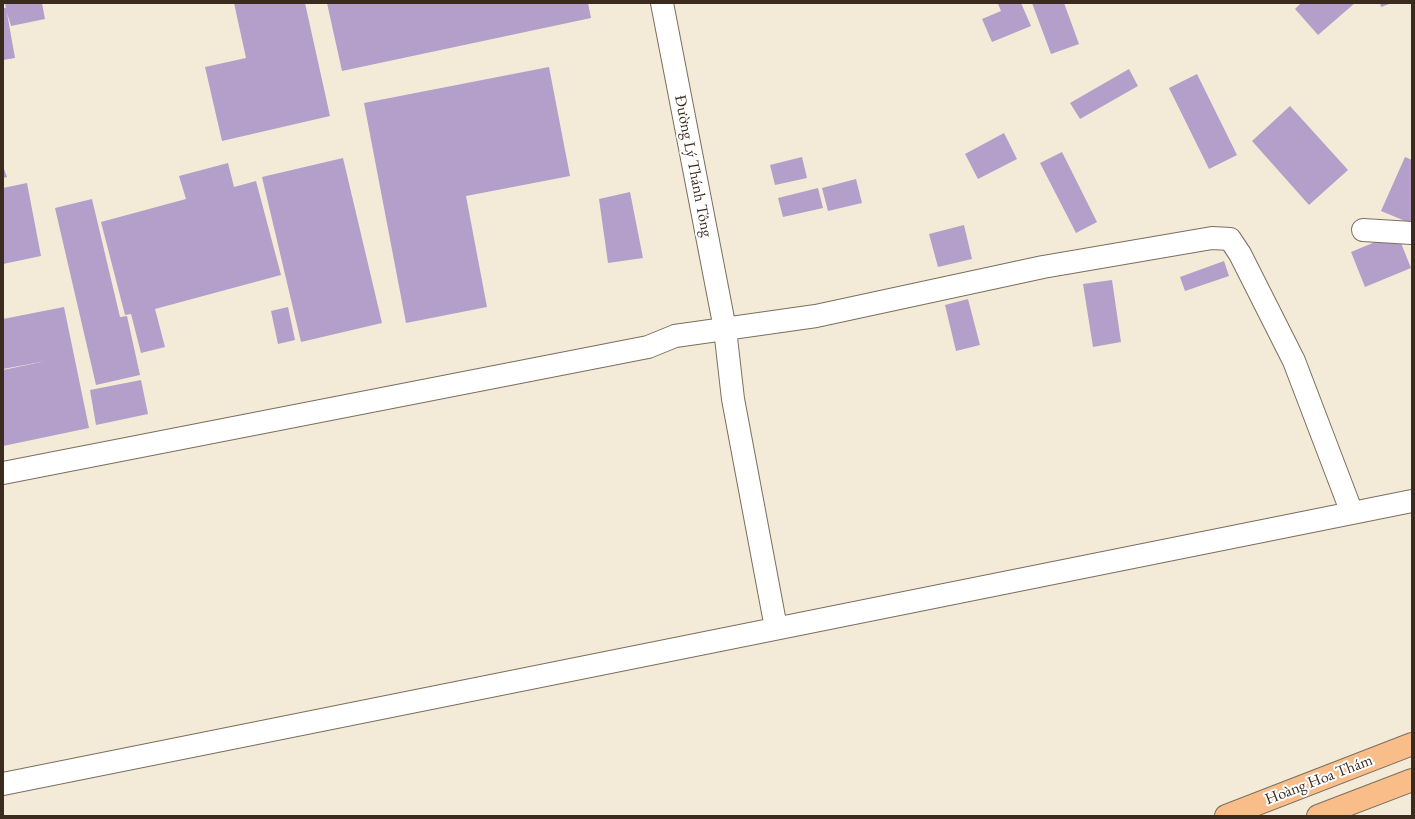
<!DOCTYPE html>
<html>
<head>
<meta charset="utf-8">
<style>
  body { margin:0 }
  #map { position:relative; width:1415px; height:819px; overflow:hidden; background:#f3ebd7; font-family:"EB Garamond",serif }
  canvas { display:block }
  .frame { position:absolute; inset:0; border:4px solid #3b2a1e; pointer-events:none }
</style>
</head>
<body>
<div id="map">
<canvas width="1415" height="819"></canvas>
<div class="frame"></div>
</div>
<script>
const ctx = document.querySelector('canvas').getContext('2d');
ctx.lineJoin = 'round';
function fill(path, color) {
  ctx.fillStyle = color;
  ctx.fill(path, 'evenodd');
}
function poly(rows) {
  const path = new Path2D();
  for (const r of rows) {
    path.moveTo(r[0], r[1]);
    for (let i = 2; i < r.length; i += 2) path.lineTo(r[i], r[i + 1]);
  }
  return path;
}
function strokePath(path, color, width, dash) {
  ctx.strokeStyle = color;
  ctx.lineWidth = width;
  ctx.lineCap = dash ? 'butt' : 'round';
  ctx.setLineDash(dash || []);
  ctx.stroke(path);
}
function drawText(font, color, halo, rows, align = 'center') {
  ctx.font = font + ' "EB Garamond",serif';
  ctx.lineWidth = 4;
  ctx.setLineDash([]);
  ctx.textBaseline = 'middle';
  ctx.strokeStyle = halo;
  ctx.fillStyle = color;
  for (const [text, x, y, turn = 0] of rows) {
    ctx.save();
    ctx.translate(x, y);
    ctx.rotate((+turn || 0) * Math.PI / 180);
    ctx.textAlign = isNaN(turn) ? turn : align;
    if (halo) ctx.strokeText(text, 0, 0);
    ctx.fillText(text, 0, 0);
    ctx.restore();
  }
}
const building = poly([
  [5,3,42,3,45,19,11,26,7,13,15,58,3,60,3,8,6,8],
  [234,3,305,3,330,116,222,141,205,67,246,58],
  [327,3,588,3,591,18,342,71],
  [1001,3,1021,3,1031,26,992,42,982,19,1001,11,998,4],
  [1032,3,1064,3,1079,44,1051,54],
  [1301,3,1355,3,1318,35,1295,9],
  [1380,3,1392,3,1381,7],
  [549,67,570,176,466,196,487,307,406,323,364,103],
  [1129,69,1138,86,1080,119,1070,103],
  [1197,74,1237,155,1209,169,1169,88],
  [1290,106,1348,170,1309,205,1252,141],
  [1004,133,1017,159,978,179,965,154],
  [1062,152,1097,222,1076,233,1040,163],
  [802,157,807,178,775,185,770,165],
  [1405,157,1412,160,1412,218,1410,223,1381,211],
  [343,158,382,323,301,342,262,177],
  [228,163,234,187,256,181,281,275,155,309,165,347,141,353,131,314,125,315,101,222,186,199,179,176],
  [3,166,7,177,3,178],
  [856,179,862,203,828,211,822,188],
  [27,183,41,256,3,264,3,188],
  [818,188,823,208,783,217,778,198],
  [630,192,643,258,608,263,599,199],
  [92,199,120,317,127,316,140,375,96,385,55,208],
  [964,225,972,259,938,267,929,234],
  [1397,233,1411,268,1365,287,1351,252],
  [1224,261,1229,276,1185,291,1180,277],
  [1112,280,1121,342,1093,347,1083,284],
  [968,299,980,345,956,351,945,305],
  [64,307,89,428,3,446,3,370,46,361,3,369,3,319],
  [288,307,295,340,278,344,271,311],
  [141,380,148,414,96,425,90,390]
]);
const minor = poly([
  [662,3,725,329,733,399,776,628],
  [1363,230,1412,233],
  [3,473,648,347,675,336,816,316,1043,267,1212,238,1230,239,1240,254,1294,361,1352,513],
  [3,784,1412,501]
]);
const major = poly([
  [1226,816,1412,744],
  [1318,816,1412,780]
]);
const streetNames = [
  ["Đường Lý Thánh Tông",693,166,79],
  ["Hoàng Hoa Thám",1319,780,-21]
];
fill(building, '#b39fc9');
strokePath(minor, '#7b6e5f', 24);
strokePath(major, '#7b6e5f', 24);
strokePath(minor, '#fff', 22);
strokePath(major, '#f8bd89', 22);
drawText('16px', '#3b2a1e', '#fff', streetNames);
</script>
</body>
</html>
